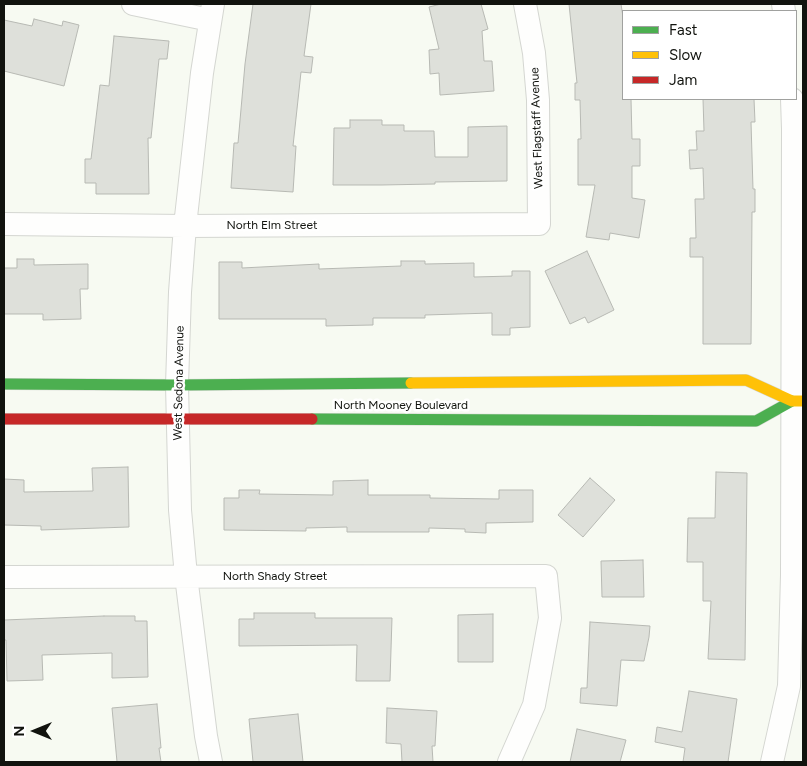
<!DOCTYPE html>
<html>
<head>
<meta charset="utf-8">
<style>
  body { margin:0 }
  #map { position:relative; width:807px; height:766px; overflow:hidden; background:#f7faf2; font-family:Figtree,sans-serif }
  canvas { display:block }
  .frame { position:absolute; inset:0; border:5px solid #11130e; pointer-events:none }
  .legend { position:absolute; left:622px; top:10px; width:175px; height:90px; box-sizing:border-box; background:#fff; border:1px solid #a0a19f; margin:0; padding:6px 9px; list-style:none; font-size:15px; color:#11130e }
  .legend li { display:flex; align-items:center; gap:10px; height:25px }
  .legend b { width:25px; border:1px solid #a0a19f }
  .north { position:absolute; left:10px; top:706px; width:50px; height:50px; -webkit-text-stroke:4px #fff; paint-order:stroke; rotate:270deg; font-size:14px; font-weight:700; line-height:20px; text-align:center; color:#11130e }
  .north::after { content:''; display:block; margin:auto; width:18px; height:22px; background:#11130e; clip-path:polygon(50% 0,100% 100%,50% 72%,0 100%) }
</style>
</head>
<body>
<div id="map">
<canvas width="807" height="766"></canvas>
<div class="frame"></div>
<ul class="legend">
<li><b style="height:6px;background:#4caf50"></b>Fast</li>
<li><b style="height:6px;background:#ffc107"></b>Slow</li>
<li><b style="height:6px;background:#c62828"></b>Jam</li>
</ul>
<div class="north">N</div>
</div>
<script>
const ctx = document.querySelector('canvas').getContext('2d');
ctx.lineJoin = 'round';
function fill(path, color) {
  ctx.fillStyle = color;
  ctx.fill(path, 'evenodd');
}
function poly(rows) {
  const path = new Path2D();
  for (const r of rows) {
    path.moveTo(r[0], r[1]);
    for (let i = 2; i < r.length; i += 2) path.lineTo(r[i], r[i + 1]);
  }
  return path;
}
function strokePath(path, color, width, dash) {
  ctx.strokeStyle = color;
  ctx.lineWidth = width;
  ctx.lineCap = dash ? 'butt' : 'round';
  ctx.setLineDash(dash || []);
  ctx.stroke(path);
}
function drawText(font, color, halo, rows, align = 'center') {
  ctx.font = font + ' Figtree,sans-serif';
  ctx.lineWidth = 5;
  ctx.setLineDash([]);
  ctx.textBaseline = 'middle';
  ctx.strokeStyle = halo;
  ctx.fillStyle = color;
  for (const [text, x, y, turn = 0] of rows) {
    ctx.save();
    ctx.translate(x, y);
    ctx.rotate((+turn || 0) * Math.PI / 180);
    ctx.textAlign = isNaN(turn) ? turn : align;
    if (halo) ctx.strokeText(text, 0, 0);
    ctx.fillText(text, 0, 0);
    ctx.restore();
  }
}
const building = poly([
  [253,4,311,4,304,56,313,57,311,73,301,72,293,146,296,146,293,192,231,188,234,143,238,143,245,64,253,4],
  [441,4,481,4,488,29,482,31,484,61,492,61,494,91,440,95,439,73,430,74,429,50,439,49,429,7,441,4],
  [569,4,621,4,623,17,623,99,631,99,632,139,640,139,640,166,632,166,632,198,645,200,639,238,610,233,609,240,586,237,595,185,578,185,578,139,581,139,580,100,575,100,575,83,577,83,569,4],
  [34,19,62,26,63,21,79,25,64,86,4,71,4,20,32,26,34,19],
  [114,36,169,41,167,59,159,59,151,138,148,138,149,194,96,194,96,183,85,183,85,159,91,159,100,85,109,86,114,36],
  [703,99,754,99,755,122,751,122,753,189,755,189,755,212,752,212,751,344,703,344,703,257,690,257,690,238,696,238,695,199,704,199,703,168,690,169,689,150,697,150,696,131,704,131,703,99],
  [350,120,382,120,382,125,404,125,404,131,434,131,435,157,468,157,468,127,507,126,507,181,435,182,435,184,381,185,333,185,334,128,350,128,350,120],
  [587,251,614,310,588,323,585,317,570,324,545,271,587,251],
  [17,259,34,259,34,265,88,264,88,289,80,289,81,319,43,320,43,314,4,314,4,268,17,268,17,259],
  [401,261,425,261,425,264,474,263,474,277,512,276,512,271,530,271,530,327,510,328,510,335,492,335,492,313,425,315,425,318,373,318,373,325,326,326,326,319,219,319,219,262,242,262,242,268,319,264,319,269,401,266,401,261],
  [128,467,129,527,41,530,41,526,4,525,4,479,24,480,24,492,93,491,92,468,128,467],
  [716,472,747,473,745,660,708,659,711,601,703,601,703,562,687,562,688,518,715,518,716,472],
  [590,478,615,500,583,537,558,515,590,478],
  [368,480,368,495,430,495,430,498,499,499,499,490,533,490,533,522,486,523,486,533,465,532,465,529,429,528,429,532,347,532,347,527,306,528,306,531,224,530,224,498,239,498,239,490,260,490,259,494,333,495,333,481,368,480],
  [643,560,644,597,602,597,601,561,643,560],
  [254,613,315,613,315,618,392,618,390,681,356,681,357,645,239,646,239,619,254,619,254,613],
  [493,614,493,662,458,662,458,615,493,614],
  [104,616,135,616,135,621,147,621,148,677,112,678,112,653,42,655,43,680,7,681,6,640,4,640,4,620,104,616],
  [590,622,650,626,649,637,644,661,621,660,617,706,580,703,581,688,587,688,590,622],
  [689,691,737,699,728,762,683,762,685,748,655,742,657,727,682,732,689,691],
  [157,704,161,748,159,748,161,762,117,762,112,708,157,704],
  [387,708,437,711,435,746,432,746,433,762,402,762,401,744,386,743,387,708],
  [298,714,303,762,253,762,249,719,298,714],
  [577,729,626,740,620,762,570,762,577,729]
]);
const street = poly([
  [133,4,210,20],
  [783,4,784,11],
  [4,224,185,226,539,224,538,100,534,53,525,4],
  [4,577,546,576,550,618,534,705,509,762],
  [211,762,206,736,186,576,180,510,177,385,180,292,185,226,202,73,213,4],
  [772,762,789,686,792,575,793,129,792,99]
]);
const fast = poly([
  [4,384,177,385,411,383],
  [312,419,756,421,792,401]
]);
const slow = poly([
  [411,383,746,380,792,401,803,401]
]);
const jam = poly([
  [4,419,312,419]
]);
const streetNames = [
  ["West Flagstaff Avenue",537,128,-92],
  ["North Elm Street",272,225],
  ["West Sedona Avenue",179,383,-89],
  ["North Mooney Boulevard",401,405],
  ["North Shady Street",275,576]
];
fill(building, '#dee0da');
strokePath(building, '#b7b9b3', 1);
strokePath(street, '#d4d6d1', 24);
strokePath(fast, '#d4d6d1', 12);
strokePath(slow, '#d4d6d1', 12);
strokePath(jam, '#d4d6d1', 12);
strokePath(street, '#fefefd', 22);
strokePath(fast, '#4caf50', 11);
strokePath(slow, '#ffc107', 11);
strokePath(jam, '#c62828', 11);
drawText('12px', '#11130e', '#fff', streetNames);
</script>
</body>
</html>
